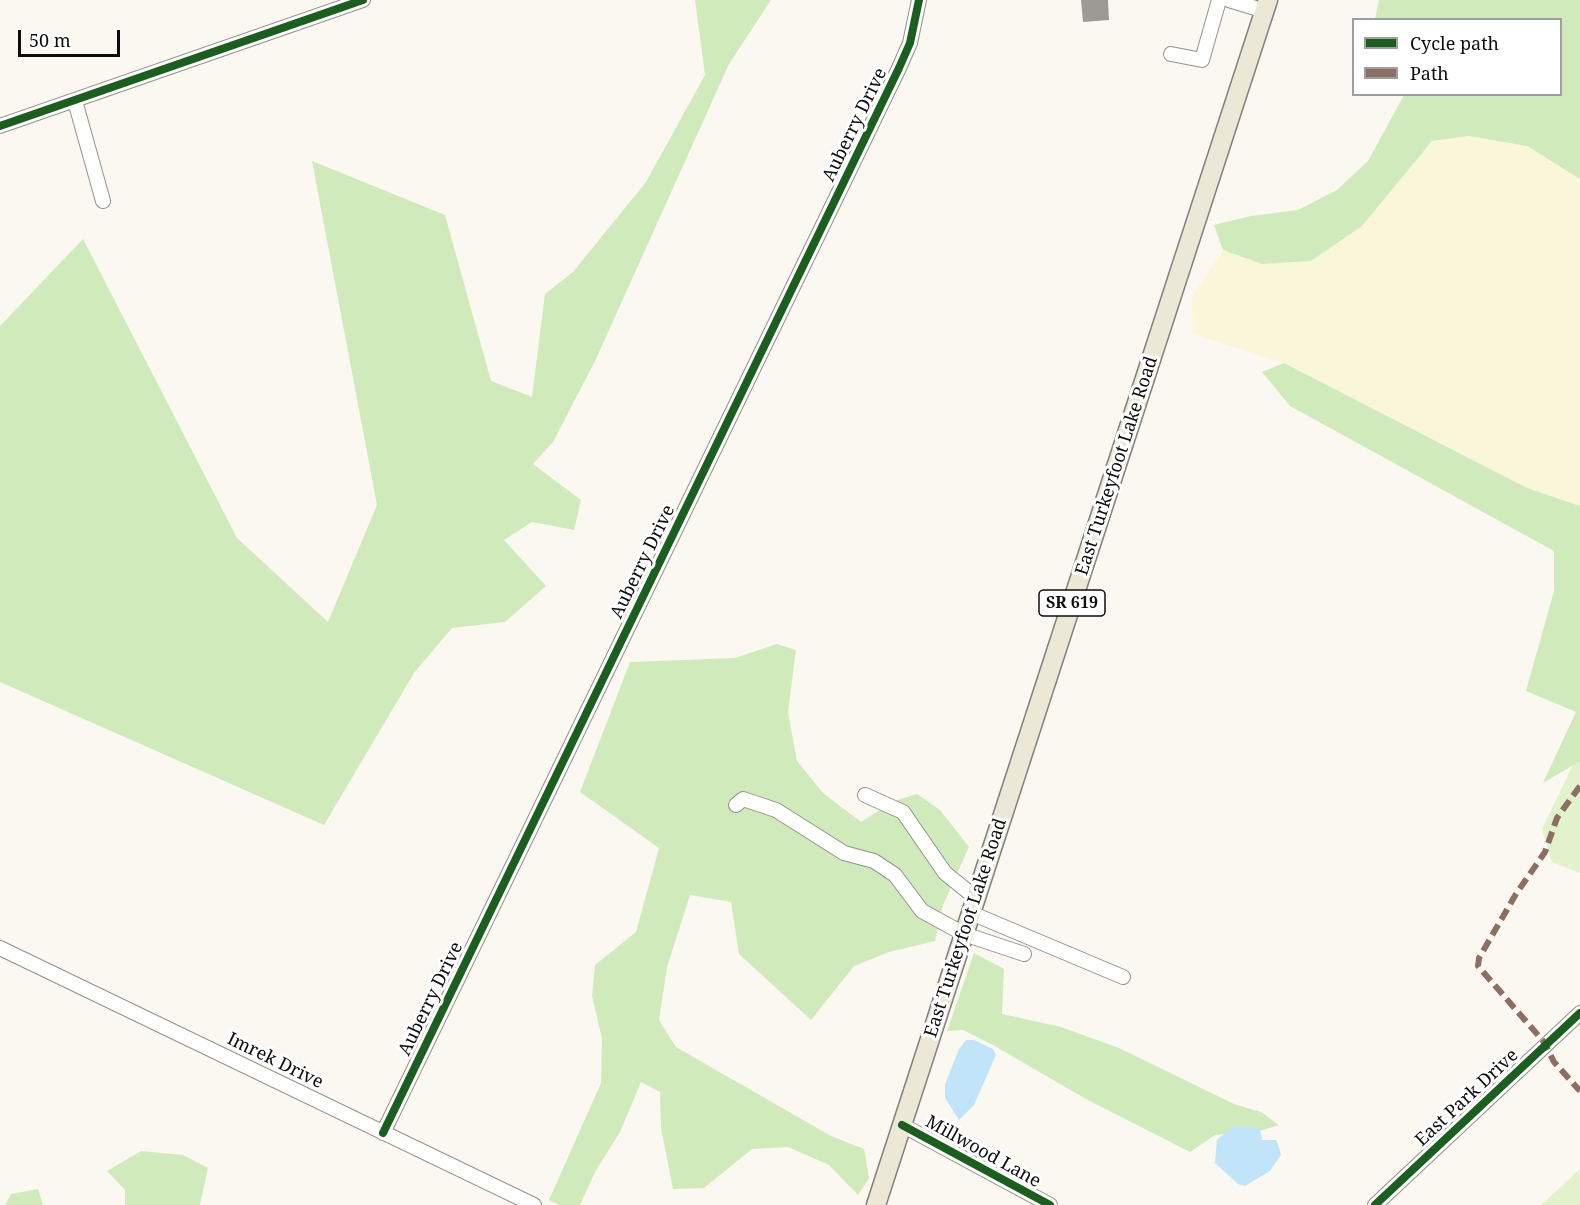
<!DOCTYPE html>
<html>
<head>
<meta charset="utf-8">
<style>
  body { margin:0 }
  #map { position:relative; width:1580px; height:1205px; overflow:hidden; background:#faf8f0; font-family:"Noto Serif",serif }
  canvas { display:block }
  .legend { position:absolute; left:1352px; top:18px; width:210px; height:78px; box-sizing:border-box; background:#fff; border:2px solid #9e9e9e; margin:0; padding:8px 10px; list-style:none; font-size:18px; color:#0c0c0c }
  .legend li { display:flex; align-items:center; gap:12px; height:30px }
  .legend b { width:30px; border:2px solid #9e9e9e }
  .scale { position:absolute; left:18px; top:30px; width:102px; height:27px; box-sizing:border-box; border:3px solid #0c0c0c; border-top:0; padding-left:8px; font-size:18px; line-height:21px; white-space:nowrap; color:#0c0c0c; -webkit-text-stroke:4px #fff; paint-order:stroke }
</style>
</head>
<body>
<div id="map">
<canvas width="1580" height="1205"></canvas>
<ul class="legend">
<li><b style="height:8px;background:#1b5e20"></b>Cycle path</li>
<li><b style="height:8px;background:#8d6e63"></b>Path</li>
</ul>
<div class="scale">50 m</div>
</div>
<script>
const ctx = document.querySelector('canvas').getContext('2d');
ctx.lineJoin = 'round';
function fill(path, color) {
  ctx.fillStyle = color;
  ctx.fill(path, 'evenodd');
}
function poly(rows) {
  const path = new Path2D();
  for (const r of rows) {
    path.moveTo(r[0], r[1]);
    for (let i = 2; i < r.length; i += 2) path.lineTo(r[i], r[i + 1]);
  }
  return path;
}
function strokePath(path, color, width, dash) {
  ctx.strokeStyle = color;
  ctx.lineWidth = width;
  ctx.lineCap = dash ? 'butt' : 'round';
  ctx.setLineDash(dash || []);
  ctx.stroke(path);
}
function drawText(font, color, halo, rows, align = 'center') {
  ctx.font = font + ' "Noto Serif",serif';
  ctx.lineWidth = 6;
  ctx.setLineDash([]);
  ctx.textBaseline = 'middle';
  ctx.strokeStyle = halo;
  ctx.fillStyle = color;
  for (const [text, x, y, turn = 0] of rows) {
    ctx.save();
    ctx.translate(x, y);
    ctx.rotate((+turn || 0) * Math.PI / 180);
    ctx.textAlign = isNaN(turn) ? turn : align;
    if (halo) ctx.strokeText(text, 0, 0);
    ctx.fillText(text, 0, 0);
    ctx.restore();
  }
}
const farmland = poly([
  [1469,136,1527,146,1580,179,1580,506,1527,488,1284,363,1193,334,1192,297,1223,250,1262,264,1311,261,1362,226,1431,141]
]);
const green = poly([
  [1580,750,1580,873,1552,862,1542,829],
  [1580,1169,1580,1205,1541,1205]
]);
const forest = poly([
  [695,0,771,0,729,64,595,361,553,442,533,464,581,500,574,530,532,522,504,540,546,586,505,622,452,628,414,673,324,825,0,682,0,326,83,239,237,538,328,622,377,505,312,161,445,215,491,381,532,397,545,294,573,272,646,182,705,75],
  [1379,0,1580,0,1580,179,1527,146,1469,136,1432,141,1362,226,1311,261,1262,264,1223,250,1214,225,1251,216,1298,210,1337,190,1368,161,1404,95,1560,94,1560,20,1375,19],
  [1284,363,1527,488,1580,506,1580,761,1543,783,1576,712,1526,691,1554,591,1554,551,1290,406,1262,372],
  [777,644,796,650,788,712,797,761,823,793,861,822,894,801,917,794,940,810,969,847,943,905,935,941,889,952,854,966,811,1020,739,954,731,902,690,895,667,967,659,1020,676,1047,831,1136,864,1149,869,1178,858,1195,829,1165,788,1147,752,1149,704,1188,673,1189,661,1128,660,1092,641,1082,620,1132,595,1172,580,1205,559,1205,549,1200,601,1083,602,1039,592,996,595,965,636,932,659,848,580,792,630,662,735,658],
  [974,953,1004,969,1002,1014,1061,1027,1119,1048,1234,1104,1261,1112,1279,1125,1263,1130,1215,1135,1190,1152,1086,1099,993,1045,963,1030,947,1031],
  [141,1151,183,1155,208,1168,200,1205,125,1205,125,1190,107,1171],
  [38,1189,43,1205,5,1205,11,1194]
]);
const water = poly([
  [966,1040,974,1040,993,1049,996,1055,974,1105,959,1120,945,1098,945,1084,959,1049],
  [1233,1126,1260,1128,1262,1140,1276,1140,1279,1147,1281,1155,1270,1171,1245,1186,1238,1184,1215,1163,1217,1140]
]);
const building = poly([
  [1081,0,1108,0,1109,20,1083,22]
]);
const minor = poly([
  [1229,0,1265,11],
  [1171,54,1202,60,1219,0],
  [75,101,103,201],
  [0,126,363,0],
  [865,795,903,812,945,873,976,898],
  [736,805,743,799,776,810,844,853,874,861,895,875,922,911,964,934,1024,954],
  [971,913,1123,977],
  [0,948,534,1205],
  [902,1125,1050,1205],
  [383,1133,899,68,910,43,919,0],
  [1375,1205,1580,1013]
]);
const major = poly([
  [876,1205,1268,0]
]);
const quiet = poly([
  [1580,786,1557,818,1545,852,1516,894,1479,958,1478,966,1544,1042,1554,1062,1580,1091]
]);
const cycleway = poly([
  [0,126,363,0],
  [902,1125,1050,1205],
  [383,1133,899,68,910,43,919,0],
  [1375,1205,1580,1013]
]);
const shields = [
  [1072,603,66]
];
const shieldNames = [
  ["SR 619",1072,603]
];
const streetNames = [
  ["Auberry Drive",855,125,-64],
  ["East Turkeyfoot Lake Road",1117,466,-72],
  ["Auberry Drive",643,562,-64],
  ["East Turkeyfoot Lake Road",966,928,-72],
  ["Auberry Drive",431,999,-64],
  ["Imrek Drive",275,1061,26],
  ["East Park Drive",1467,1098,-43],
  ["Millwood Lane",983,1152,29]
];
fill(farmland, '#f9f6da');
fill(green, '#e2f2cd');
fill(forest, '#d1eabb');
fill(water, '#c2e4f8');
fill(building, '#9d9a96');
strokePath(minor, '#93928f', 16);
strokePath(major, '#80807c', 21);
strokePath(minor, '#fefefd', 14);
strokePath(major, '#ece8d6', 18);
strokePath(quiet, '#8d6e63', 6, [12, 6]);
strokePath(cycleway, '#1b5e20', 8);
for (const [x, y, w] of shields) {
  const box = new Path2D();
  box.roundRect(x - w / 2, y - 13, w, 26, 4.5);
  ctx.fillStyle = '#fff';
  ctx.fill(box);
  strokePath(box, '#0c0c0c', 1.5);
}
drawText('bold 16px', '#0c0c0c', null, shieldNames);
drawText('18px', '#0c0c0c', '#fff', streetNames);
</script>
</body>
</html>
